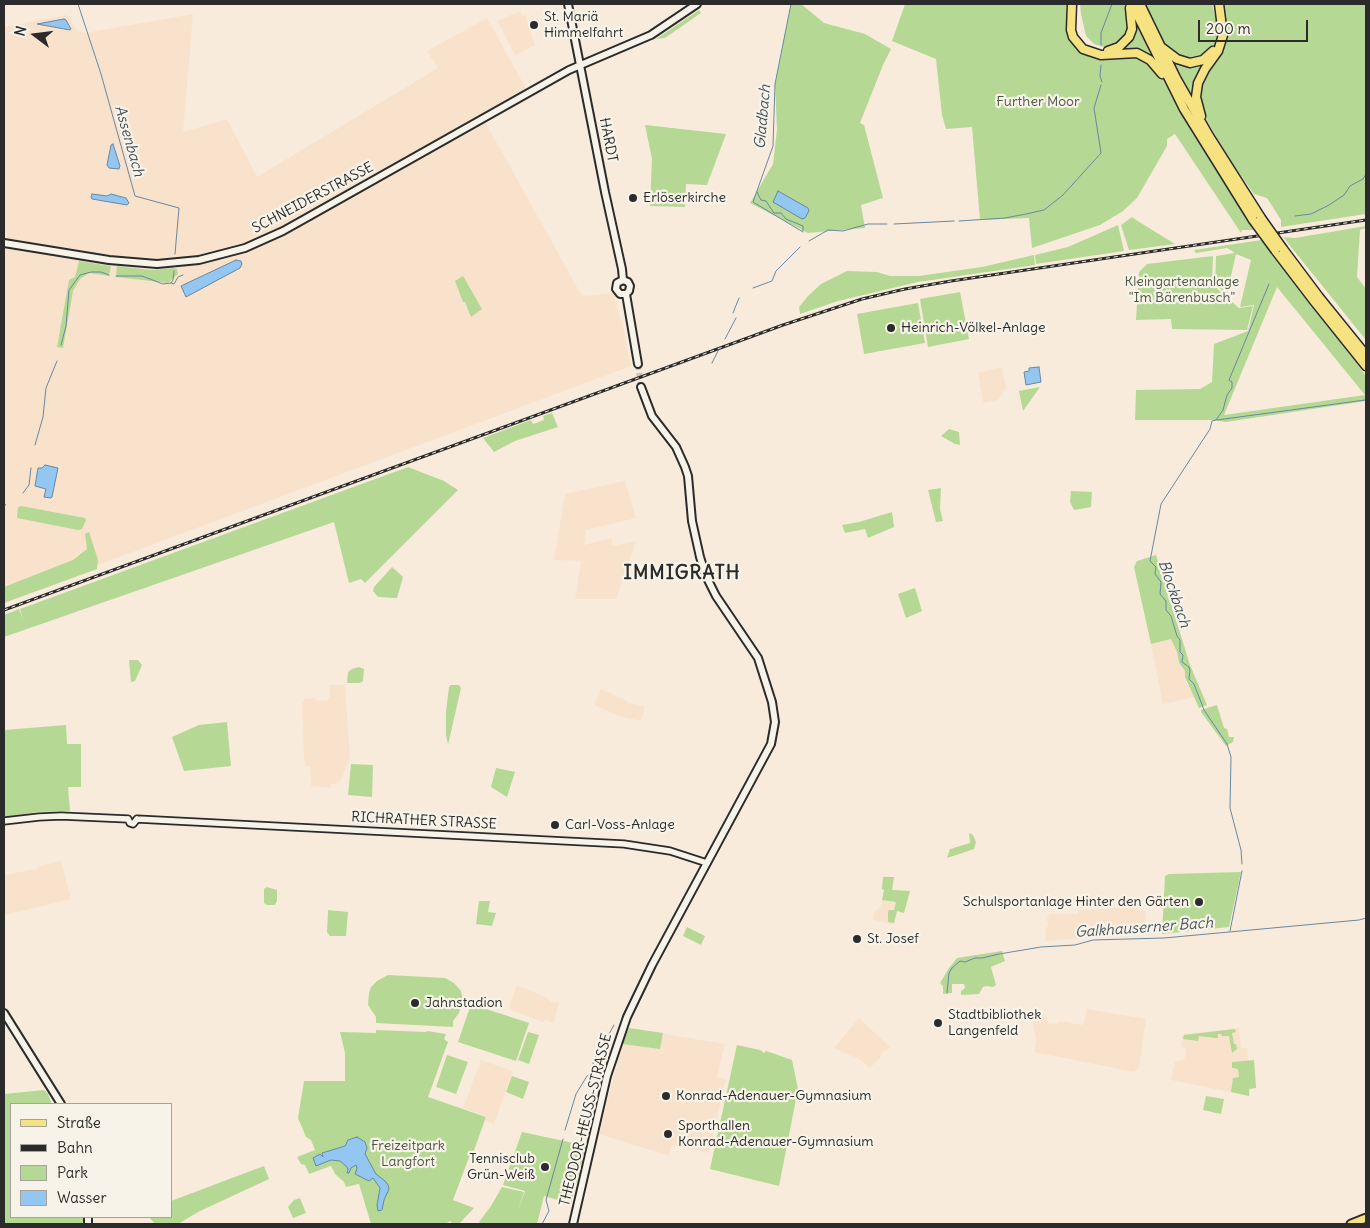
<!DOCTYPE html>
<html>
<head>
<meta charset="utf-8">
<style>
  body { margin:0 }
  #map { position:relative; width:1370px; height:1228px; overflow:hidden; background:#f8ebdb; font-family:Delius,sans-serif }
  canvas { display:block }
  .frame { position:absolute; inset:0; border:5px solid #2b2b2b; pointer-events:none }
  .legend { position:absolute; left:10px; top:1103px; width:162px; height:115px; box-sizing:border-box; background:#f7f3e8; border:1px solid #a5a39c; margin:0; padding:6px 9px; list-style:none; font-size:15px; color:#2b2b2b }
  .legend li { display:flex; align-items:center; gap:10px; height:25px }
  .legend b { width:25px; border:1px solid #a5a39c }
  .north { position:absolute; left:10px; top:10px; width:50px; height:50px; -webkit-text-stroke:4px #f7f3e8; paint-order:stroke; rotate:285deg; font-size:14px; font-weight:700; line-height:20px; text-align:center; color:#2b2b2b }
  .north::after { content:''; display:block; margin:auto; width:18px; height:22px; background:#2b2b2b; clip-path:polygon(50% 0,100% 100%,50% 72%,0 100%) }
  .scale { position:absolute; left:1198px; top:20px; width:110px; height:22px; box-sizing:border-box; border:2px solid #2b2b2b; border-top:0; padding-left:6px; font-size:15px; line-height:18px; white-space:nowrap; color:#2b2b2b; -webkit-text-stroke:4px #f7f3e8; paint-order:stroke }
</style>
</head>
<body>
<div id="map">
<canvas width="1370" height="1228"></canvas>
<div class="frame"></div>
<ul class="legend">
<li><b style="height:6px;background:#f7e281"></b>Straße</li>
<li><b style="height:6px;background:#2b2b2b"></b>Bahn</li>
<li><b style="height:14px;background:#b5d994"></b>Park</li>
<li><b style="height:14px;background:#93c6f0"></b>Wasser</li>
</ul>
<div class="north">N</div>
<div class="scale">200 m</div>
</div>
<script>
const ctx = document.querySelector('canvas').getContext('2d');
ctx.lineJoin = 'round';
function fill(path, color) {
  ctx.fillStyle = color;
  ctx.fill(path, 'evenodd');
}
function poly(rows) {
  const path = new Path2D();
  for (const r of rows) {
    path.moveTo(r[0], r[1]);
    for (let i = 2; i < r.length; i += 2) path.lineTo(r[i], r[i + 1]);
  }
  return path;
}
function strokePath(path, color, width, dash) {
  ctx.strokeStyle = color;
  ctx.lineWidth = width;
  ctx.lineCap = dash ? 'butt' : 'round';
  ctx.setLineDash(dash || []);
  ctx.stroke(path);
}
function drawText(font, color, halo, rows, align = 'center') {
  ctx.font = font + ' Delius,sans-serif';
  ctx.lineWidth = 4.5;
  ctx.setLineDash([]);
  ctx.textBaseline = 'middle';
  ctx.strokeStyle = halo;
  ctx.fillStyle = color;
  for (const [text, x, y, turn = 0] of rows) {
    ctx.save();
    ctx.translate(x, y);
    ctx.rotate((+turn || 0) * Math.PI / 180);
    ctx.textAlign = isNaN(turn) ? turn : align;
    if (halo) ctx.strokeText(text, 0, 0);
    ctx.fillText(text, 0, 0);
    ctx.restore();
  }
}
const built = poly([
  [520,11,522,16,525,15,535,45,515,55,497,21],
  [193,14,183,132,227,119,257,177,438,68,427,51,487,18,527,90,482,116,582,296,613,293,623,327,631,366,4,600,4,27,67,15,77,30,85,33],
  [1002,367,1006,388,998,400,983,403,978,373],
  [625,481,636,518,586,530,584,545,611,538,613,546,636,541,616,599,575,599,581,561,554,560,565,494],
  [1171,639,1177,652,1179,663,1185,671,1195,697,1163,704,1151,644],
  [329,685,343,685,345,686,350,758,339,783,331,784,331,788,311,786,310,766,306,766,304,760,302,703,305,699,315,698,316,701,328,700,330,697],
  [601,689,627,701,627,703,645,706,641,721,619,716,594,705],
  [61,861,71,899,4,915,4,875,36,869,40,866],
  [883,876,894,877,892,890,910,891,904,913,897,911,894,925,873,920,875,911,877,911,881,906,884,890,881,890],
  [1138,907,1138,910,1146,911,1145,933,1045,941,1046,928,1048,926,1047,917,1050,914,1078,914,1078,910],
  [517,985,547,998,550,1002,559,1003,554,1023,546,1020,543,1022,509,1009],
  [1087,1009,1146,1019,1139,1068,1134,1072,1034,1052,1036,1041,1032,1017,1042,1014,1046,1015,1048,1024,1058,1023,1059,1021,1083,1025],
  [859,1018,890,1047,882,1053,881,1057,870,1068,861,1060,834,1048],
  [629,1028,725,1044,717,1077,726,1079,709,1153,672,1145,669,1156,599,1134,621,1050],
  [1239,1028,1241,1048,1247,1048,1248,1060,1254,1060,1256,1088,1250,1089,1250,1096,1171,1080,1175,1062,1185,1059,1186,1048,1181,1047,1183,1034],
  [481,1060,513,1071,494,1124,485,1121,486,1116,463,1108]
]);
const green = poly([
  [791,4,801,4,824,23,865,34,891,49,883,65,860,123,864,125,883,198,861,205,865,228,808,233,750,203,773,164,777,130,775,84],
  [905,4,1070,4,1069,21,1081,49,1138,55,1159,71,1204,151,1255,230,1242,230,1241,233,1175,134,1167,139,1167,146,1137,198,1123,211,1100,225,1032,248,1029,218,980,220,972,127,946,129,942,115,936,59,892,41],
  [1080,4,1124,4,1128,14,1129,27,1126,37,1118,44,1104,47,1094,44,1086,36,1081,14],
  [1146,4,1212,4,1218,27,1216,44,1212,51,1206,56,1188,61,1168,50,1156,28],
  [1222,4,1366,4,1366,214,1281,227,1281,220,1267,198,1254,194,1227,156,1204,115,1202,103,1202,81,1222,52,1228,33],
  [699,10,701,13,665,38,656,39],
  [1136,26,1138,26,1154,59,1116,52,1127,45,1134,36],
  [1171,58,1183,64,1211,59,1194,104],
  [645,125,726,134,707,185,686,184,685,207,650,206,652,159],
  [1132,217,1136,220,1175,244,1129,250,1121,225],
  [1118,225,1124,251,1036,264,1035,255,1068,247],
  [1366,226,1366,228,1360,230,1357,277,1366,289,1366,340,1283,237,1295,238],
  [1262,240,1366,376,1366,401,1226,422,1212,420,1135,420,1136,390,1200,389,1212,382,1214,344,1248,331,1254,305,1240,307,1251,260,1236,254,1227,294,1215,284,1216,256,1235,253,1227,248,1196,253,1194,250],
  [1277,287,1365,395,1224,415],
  [1034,255,1035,265,918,282,838,301,800,314,799,307,808,296,821,284,847,271,877,272,890,276,919,276,982,267],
  [1213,256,1212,284,1239,308,1253,306,1247,330,1172,329,1171,319,1136,320,1139,272,1147,264],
  [79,261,111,266,109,276,89,273,80,279,73,291,63,348,57,347,69,280,75,277],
  [117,266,151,270,173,268,177,269,178,274,168,283,116,277],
  [463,276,482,309,471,317,465,302,463,302,455,281],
  [960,292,969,339,928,347,920,299],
  [918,303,925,343,864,354,857,314],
  [1040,387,1023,411,1019,391],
  [552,413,558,427,515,441,494,452,483,438,531,420,533,424,544,420,543,416],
  [949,429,959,432,960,445,955,444,941,436],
  [408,467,444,481,458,490,365,583,361,579,349,583,334,522,4,637,4,615,19,609,23,620,20,609],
  [941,488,940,509,943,521,936,522,928,490],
  [1071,491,1092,492,1091,507,1074,510,1070,502],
  [21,506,85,518,86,520,82,529,78,530,17,518,18,507],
  [892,512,894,527,868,538,865,529,845,533,842,525,859,522],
  [89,532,98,560,97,569,4,603,4,587,73,560,87,549,85,534],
  [1156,555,1190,665,1207,705,1199,708,1185,677,1185,671,1179,663,1177,652,1171,639,1151,644,1134,567,1137,561],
  [392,567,403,577,397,598,378,597,373,591,374,587],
  [915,588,922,611,906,618,898,594],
  [129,660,138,660,142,665,135,681,131,682],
  [359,667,364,669,363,681,360,683,347,683,348,672,352,669],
  [451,685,459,685,461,688,448,745,446,735,446,711,449,687],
  [1217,705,1224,728,1227,729,1229,737,1234,737,1233,742,1226,746,1201,712,1201,710],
  [227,722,231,766,184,771,172,737,199,725],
  [66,725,67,744,81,744,81,787,68,787,70,811,38,812,4,817,4,730],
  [351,764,373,765,372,797,348,795],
  [496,768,515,772,507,797,491,787],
  [969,833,973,835,976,842,974,849,947,858,950,849,970,843],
  [1241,872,1229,927,1162,934,1165,876,1169,874],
  [883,877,894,877,892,890,910,891,904,913,897,911,894,923,888,922,888,912,889,910,894,910,896,902,882,900,884,890,882,889],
  [267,887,277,890,277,901,275,905,267,905,264,903,264,889],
  [479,901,490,901,488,912,496,913,492,926,476,924],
  [328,910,348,912,346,936,330,936,327,932],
  [687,927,705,936,701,945,683,936],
  [1002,951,1005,961,991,967,996,985,993,987,987,986,983,987,979,994,961,995,961,991,965,988,964,984,952,984,952,993,943,994,943,986,940,983,949,968,957,958],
  [388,975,445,978,454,983,461,991,463,1000,459,1013,453,1021,453,1027,376,1023,376,1017,368,1005,369,993,371,987,377,981],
  [471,1004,529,1023,516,1061,458,1042],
  [629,1028,663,1033,660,1049,622,1044],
  [1235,1029,1236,1032,1232,1033,1234,1044,1236,1044,1237,1049,1232,1053,1229,1036,1222,1036,1221,1034,1218,1034,1218,1038,1215,1038,1199,1036,1198,1041,1183,1039,1184,1035],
  [376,1030,426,1032,427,1031,446,1034,444,1039,448,1042,428,1097,486,1117,473,1153,471,1152,453,1200,474,1208,459,1224,453,1224,450,1221,445,1224,371,1224,359,1184,346,1187,344,1182,335,1174,331,1166,309,1174,305,1165,301,1164,297,1157,315,1150,311,1140,306,1137,298,1118,304,1081,345,1081,345,1053,340,1032,376,1033],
  [528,1032,539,1035,529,1064,518,1060],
  [737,1045,760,1050,764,1053,766,1051,775,1054,792,1060,798,1089,779,1186,710,1169],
  [447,1055,468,1062,456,1094,436,1087],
  [1254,1060,1256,1088,1249,1089,1249,1096,1231,1092,1233,1078,1239,1077,1238,1069,1232,1068,1232,1062],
  [512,1076,529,1082,523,1099,506,1092],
  [44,1090,48,1094,52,1104,11,1104,11,1217,83,1217,83,1224,4,1224,4,1094],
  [1206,1096,1224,1099,1221,1114,1203,1110],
  [522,1132,583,1145,585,1149,571,1204,544,1196,537,1224,481,1224,479,1222,491,1206,502,1187,524,1192,517,1213,505,1210,517,1213,525,1191,503,1185],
  [264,1166,269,1179,198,1212,178,1224,155,1224,149,1217,171,1217,171,1201],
  [300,1198,306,1213,293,1218,288,1207,294,1200]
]);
const water = poly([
  [64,19,66,20,71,29,70,30,37,24,64,19],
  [113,144,120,166,119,169,109,168,107,165,111,145,113,144],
  [778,191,808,208,809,211,805,218,802,219,773,202,778,191],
  [92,194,107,196,111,194,126,198,129,203,127,205,92,199,91,197,92,194],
  [236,260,241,261,242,264,240,268,186,297,181,286,236,260],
  [1039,367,1041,382,1026,385,1024,372,1029,371,1029,368,1039,367],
  [45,465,58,468,52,497,51,498,44,497,46,489,35,486,38,468,42,468,45,465],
  [357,1137,365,1142,367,1148,365,1154,376,1174,385,1181,388,1185,389,1189,384,1200,382,1210,378,1211,377,1205,380,1188,373,1178,369,1181,355,1174,357,1168,356,1165,351,1168,349,1173,347,1173,348,1169,346,1166,340,1161,331,1160,316,1166,313,1158,320,1154,323,1157,322,1153,345,1146,348,1140,357,1137]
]);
const stream = poly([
  [78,4,101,74,135,196,179,208,175,254],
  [791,4,775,84,773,146,753,202,803,232],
  [1101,45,1101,33,1112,4],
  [1101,65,1100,76,1102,82],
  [757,192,761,200,766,201,774,213,781,213,786,219,803,226,803,231],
  [1295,216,1311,214,1329,205,1344,195,1350,186,1363,179,1366,174],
  [959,221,1005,218,1026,214,1044,210,1063,195,1101,153,1094,108,1101,85],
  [894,224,954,221],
  [809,241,828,230,843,231,868,224,887,224],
  [116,276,142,276,163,284,171,283,173,280,174,271],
  [171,283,174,284,178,277,183,275],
  [753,288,772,281,776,271,800,247],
  [733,313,739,298],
  [725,339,736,318],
  [61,345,66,326,69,290,80,275,91,272,101,272,109,275],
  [712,363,718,351],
  [1217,420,1365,400],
  [35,445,43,417,46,388,57,361],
  [23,493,29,485,31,468],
  [4,504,6,505],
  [1242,864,1241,850,1230,808,1231,757,1227,744,1204,710,1194,684,1189,679,1190,670,1189,667,1182,662,1183,655,1180,652,1180,640,1177,636,1171,616,1166,610,1166,601,1160,594,1161,582,1155,574,1156,567,1150,561,1161,504,1210,429,1212,421,1216,420,1223,410,1227,395,1232,388,1232,382,1229,380,1269,284],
  [1230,931,1242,871],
  [947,993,949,973,952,968,960,961,965,962,975,958,982,958,999,954,1041,947,1075,945,1093,940,1164,938,1359,920,1366,918],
  [565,1130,576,1094,587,1076,592,1072,594,1067,593,1063,596,1056,603,1048,604,1043,614,1025],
  [542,1224,549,1211,546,1200,563,1139]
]);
const secondaryTunnel = poly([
  [638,364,641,387]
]);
const tertiary = poly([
  [128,819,130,823,133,824,137,819],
  [137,819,624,844,670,851,707,863],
  [4,821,39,817,61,816,128,819]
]);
const secondary = poly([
  [568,4,605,192,622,269,623,280],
  [4,243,109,260,157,264,199,260,245,248,283,231,308,217,569,70,651,35,697,4],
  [623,280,617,283,616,289,620,294,626,294],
  [623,280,628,282,630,286,629,291,626,294],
  [626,294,638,364],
  [4,1013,61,1104],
  [88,1217,88,1224],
  [573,1224,607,1076,627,1017,652,965,771,744,775,722,772,702,758,658,716,596,706,576,700,557,692,521,688,476,685,467,676,447,652,416,641,387]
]);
const primary = poly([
  [1351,1224,1366,1218]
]);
const motorway = poly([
  [1072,4,1071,30,1073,37,1083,49,1101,55,1137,53,1150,60,1162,74],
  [1132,4,1184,109,1253,220],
  [1140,4,1176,78,1209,136,1261,218],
  [1161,47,1177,59,1190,63,1203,60,1213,51],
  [1108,51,1119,47,1129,37,1132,29,1130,8],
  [1201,116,1196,97,1198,83,1205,69,1218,51,1223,35,1219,4],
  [1283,249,1319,297,1366,355],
  [1275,250,1314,301,1366,366]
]);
const rail = poly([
  [4,610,783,325,862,299,905,289,951,281,1366,220]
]);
const motorwayBridge = poly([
  [1261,218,1283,249],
  [1253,220,1275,250]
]);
const markers = [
  [534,25,5,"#2b2b2b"],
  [633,198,5,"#2b2b2b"],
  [891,328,5,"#2b2b2b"],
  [555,825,5,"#2b2b2b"],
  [1199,902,5,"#2b2b2b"],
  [857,939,5,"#2b2b2b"],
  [415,1003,5,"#2b2b2b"],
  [938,1023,5,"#2b2b2b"],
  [666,1096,5,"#2b2b2b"],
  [668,1134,5,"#2b2b2b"],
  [545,1167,5,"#2b2b2b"]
];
const poiNames = [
  ["St. Mariä",544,17],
  ["Himmelfahrt",544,33],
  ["Erlöserkirche",643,198],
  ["Heinrich-Völkel-Anlage",901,328],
  ["Carl-Voss-Anlage",565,825],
  ["Schulsportanlage Hinter den Gärten",1189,902,"right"],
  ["St. Josef",867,939],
  ["Jahnstadion",425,1003],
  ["Stadtbibliothek",948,1015],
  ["Langenfeld",948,1031],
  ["Konrad-Adenauer-Gymnasium",676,1096],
  ["Sporthallen",678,1126],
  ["Konrad-Adenauer-Gymnasium",678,1142],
  ["Tennisclub",535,1159,"right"],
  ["Grün-Weiß",535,1175,"right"]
];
const parkNames = [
  ["Further Moor",1038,102],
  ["Kleingartenanlage",1182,282],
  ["\"Im Bärenbusch\"",1182,298],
  ["Freizeitpark",408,1146],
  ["Langfort",408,1162]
];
const streetNames = [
  ["HARDT",608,140,79],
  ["SCHNEIDERSTRASSE",313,198,-28],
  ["RICHRATHER STRASSE",424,821,3],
  ["THEODOR-HEUSS-STRASSE",586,1120,-76]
];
const waterNames = [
  ["Gladbach",763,117,-85],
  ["Assenbach",129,141,74],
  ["Blockbach",1174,594,71],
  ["Galkhauserner Bach",1144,928,-4]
];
const districtNames = [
  ["IMMIGRATH",682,574]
];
fill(built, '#f9e2cc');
fill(green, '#b5d994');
fill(water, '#93c6f0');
strokePath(water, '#6988a1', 1);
strokePath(stream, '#6988a1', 1);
strokePath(secondaryTunnel, '#cfc5b8', 6, [6, 3]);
strokePath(tertiary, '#2b2b2b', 9);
strokePath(secondary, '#2b2b2b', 10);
strokePath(primary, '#2b2b2b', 11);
strokePath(motorway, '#2b2b2b', 11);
strokePath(tertiary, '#f7f3e8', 5.5);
strokePath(secondary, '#f7f3e8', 6);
strokePath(primary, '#f7e281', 7);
strokePath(motorway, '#f7e281', 8);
strokePath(rail, '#2b2b2b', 3);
strokePath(rail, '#f7f3e8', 1, [4]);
strokePath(motorwayBridge, '#2b2b2b', 11, []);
strokePath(motorwayBridge, '#f7e281', 8);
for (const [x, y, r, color] of markers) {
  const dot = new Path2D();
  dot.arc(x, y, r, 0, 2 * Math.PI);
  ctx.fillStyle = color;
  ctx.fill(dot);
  strokePath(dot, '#f7f3e8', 2);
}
drawText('14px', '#2b2b2b', '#f7f3e8', poiNames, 'left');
drawText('14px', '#4e5645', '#f7f3e8', parkNames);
drawText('14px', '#2b2b2b', '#f7f3e8', streetNames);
drawText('italic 15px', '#45525c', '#f7f3e8', waterNames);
ctx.letterSpacing = '1px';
drawText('bold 19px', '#2b2b2b', '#f7f3e8', districtNames);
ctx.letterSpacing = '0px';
</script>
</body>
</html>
